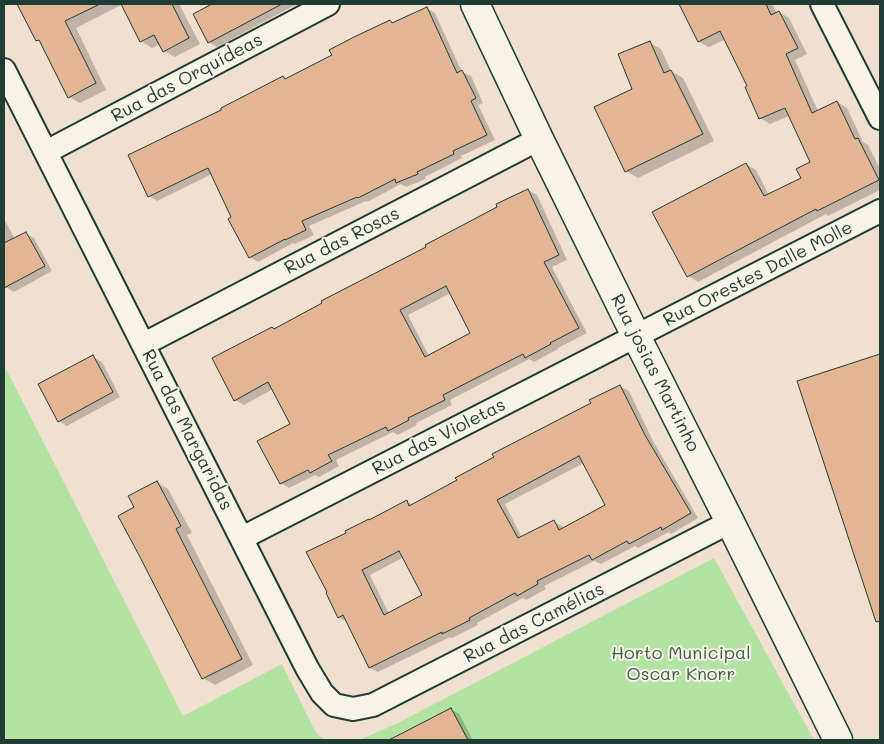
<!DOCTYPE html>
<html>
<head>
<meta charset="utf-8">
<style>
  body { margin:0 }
  #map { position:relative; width:884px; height:744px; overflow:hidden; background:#f1e0cf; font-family:Mali,sans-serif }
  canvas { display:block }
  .frame { position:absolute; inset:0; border:5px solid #1f3d34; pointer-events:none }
</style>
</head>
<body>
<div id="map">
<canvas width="884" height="744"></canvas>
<div class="frame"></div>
</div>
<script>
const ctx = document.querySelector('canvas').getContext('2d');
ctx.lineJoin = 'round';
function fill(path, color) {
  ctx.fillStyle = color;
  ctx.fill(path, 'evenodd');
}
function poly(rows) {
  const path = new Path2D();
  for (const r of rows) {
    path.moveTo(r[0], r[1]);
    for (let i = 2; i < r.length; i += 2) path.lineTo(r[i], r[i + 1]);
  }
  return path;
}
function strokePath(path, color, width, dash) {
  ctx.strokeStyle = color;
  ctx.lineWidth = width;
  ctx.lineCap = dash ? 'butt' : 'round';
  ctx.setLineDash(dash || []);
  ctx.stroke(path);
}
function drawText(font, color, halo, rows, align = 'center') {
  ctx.font = font + ' Mali,sans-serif';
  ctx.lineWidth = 4;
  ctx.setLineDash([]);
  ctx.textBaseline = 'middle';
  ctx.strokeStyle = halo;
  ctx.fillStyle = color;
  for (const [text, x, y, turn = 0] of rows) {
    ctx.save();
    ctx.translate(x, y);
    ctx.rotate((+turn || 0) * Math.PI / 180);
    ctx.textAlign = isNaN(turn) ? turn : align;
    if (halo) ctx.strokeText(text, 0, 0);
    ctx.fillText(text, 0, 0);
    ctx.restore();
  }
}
const green = poly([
  [4,365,183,716,282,664,315,731,324,740,4,740],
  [714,558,814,740,359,740,396,724]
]);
const shadow = poly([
  [19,4,179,4,200,44,175,57,164,51,160,44,152,48,141,41,123,4,76,28,106,90,80,103,69,97,41,42,37,40],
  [214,4,297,4,217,47,208,42,194,14],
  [680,4,772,4,777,13,779,12,789,18,807,54,795,60,818,111,837,102,847,108,863,142,868,145,880,169,880,190,828,216,826,214,698,282,688,276,746,164,756,170,769,195,802,178,812,162,789,116,770,124,760,118,749,87,726,39,709,47,699,42],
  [427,8,435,13,462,72,471,76,483,103,478,105,495,140,461,156,462,158,425,177,426,179,406,187,401,184,367,202,366,201,309,226,314,235,295,244,293,243,258,262,250,257,233,217,212,174,157,201,149,196,223,110,283,78,287,79,333,56,390,21,394,24],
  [650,43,661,49,671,71,683,78,714,141,638,178,626,171,634,89],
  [528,190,537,195,567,260,552,267,587,333,558,348,558,349,534,362,529,359,450,400,452,405,416,423,417,425,398,435,393,432,336,460,339,466,319,477,315,475,289,488,281,483,292,425,273,389,244,405,235,400,275,330,428,248],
  [451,293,472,334,429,356,408,315],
  [4,219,15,239,25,233,34,238,52,271,14,292,5,287,4,285],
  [880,355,880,606,870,600,799,382],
  [93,357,102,362,120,397,67,426,59,421],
  [620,386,629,391,653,441,698,518,671,534,669,532,638,548,635,546,601,564,594,561,544,586,546,589,526,600,523,598,477,623,478,625,452,638,450,637,378,672,370,668,348,622,338,617,327,594,407,502,413,505,593,404],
  [584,463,607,506,564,529,562,526,554,522,522,538,505,504],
  [404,557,424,596,389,614,370,575],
  [157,482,168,489,192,533,187,535,253,665,215,685,203,678,136,507],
  [451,709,459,714,473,740,416,740,411,730]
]);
const building = poly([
  [17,4,100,4,65,21,96,83,68,98,39,40,36,41,17,4],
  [121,4,172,4,189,38,163,52,154,35,140,42,121,4],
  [212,4,282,4,208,43,193,14,212,4],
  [679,4,766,4,771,15,779,11,798,48,786,54,812,113,837,101,855,139,858,138,879,180,817,211,816,209,687,277,652,212,746,163,764,196,801,178,796,169,810,162,785,108,759,119,745,87,747,86,720,31,698,42,679,4],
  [427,7,457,73,462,70,476,98,471,101,487,135,453,151,454,154,417,172,418,174,396,183,395,179,358,198,357,197,302,221,306,230,285,240,285,239,249,258,228,219,231,217,208,168,148,197,128,155,221,110,221,108,283,76,285,79,332,55,329,50,354,37,390,20,392,23,427,7],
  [650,41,664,73,671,70,703,134,625,172,594,107,632,89,618,54,650,41],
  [528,189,559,255,544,262,579,328,550,343,551,344,525,358,523,354,443,395,445,400,408,418,409,420,388,431,386,427,328,455,332,461,310,473,308,470,280,484,257,441,290,424,268,382,234,401,212,358,272,327,274,329,322,303,321,301,426,247,425,245,497,207,496,204,528,189],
  [446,286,470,333,425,357,400,310,446,286],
  [26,232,45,266,4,288,4,243,26,232],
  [880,354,880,621,876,622,797,381,880,354],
  [93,355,113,392,58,422,38,384,93,355],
  [620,385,645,435,691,513,662,530,661,527,629,544,627,541,592,560,589,555,537,581,538,584,517,596,515,593,469,618,470,620,442,634,442,632,369,668,343,615,338,618,326,593,327,592,306,552,346,533,345,531,369,519,369,520,407,500,409,506,457,480,455,478,494,457,492,454,591,403,589,400,620,385],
  [579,456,605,505,559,530,554,520,518,538,497,500,579,456],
  [399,551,422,595,384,615,362,570,399,551],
  [157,481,181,526,176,529,242,659,202,679,140,557,118,516,134,507,128,496,157,481],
  [451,708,468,740,389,740,451,708]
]);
const minor = poly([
  [822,4,880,118],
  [4,70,307,668,322,693,334,705,353,709,373,705,730,522],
  [46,152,328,4],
  [144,344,539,139],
  [242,538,880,211]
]);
const tertiary = poly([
  [475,4,539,139,636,336,730,522,838,740]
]);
const streetNames = [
  ["Rua das Orquídeas",187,78,-28],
  ["Rua das Rosas",342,241,-27],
  ["Rua Orestes Dalle Molle",758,274,-27],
  ["Rua josias Martinho",655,373,63],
  ["Rua das Margaridas",187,430,63],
  ["Rua das Violetas",439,437,-27],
  ["Rua das Camélias",534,623,-27]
];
const parkNames = [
  ["Horto Municipal",681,653],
  ["Oscar Knorr",681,674]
];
fill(green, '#b2e3a3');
fill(shadow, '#0003');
fill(building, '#e4b594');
strokePath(building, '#1f3d34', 1);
strokePath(minor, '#1f3d34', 26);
strokePath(tertiary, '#1f3d34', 31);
strokePath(minor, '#f7f3e8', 22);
strokePath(tertiary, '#f7f3e8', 28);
drawText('18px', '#1f3d34', '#f7f3e8', streetNames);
drawText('18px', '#3c5e4a', '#f7f3e8', parkNames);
</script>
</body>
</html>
